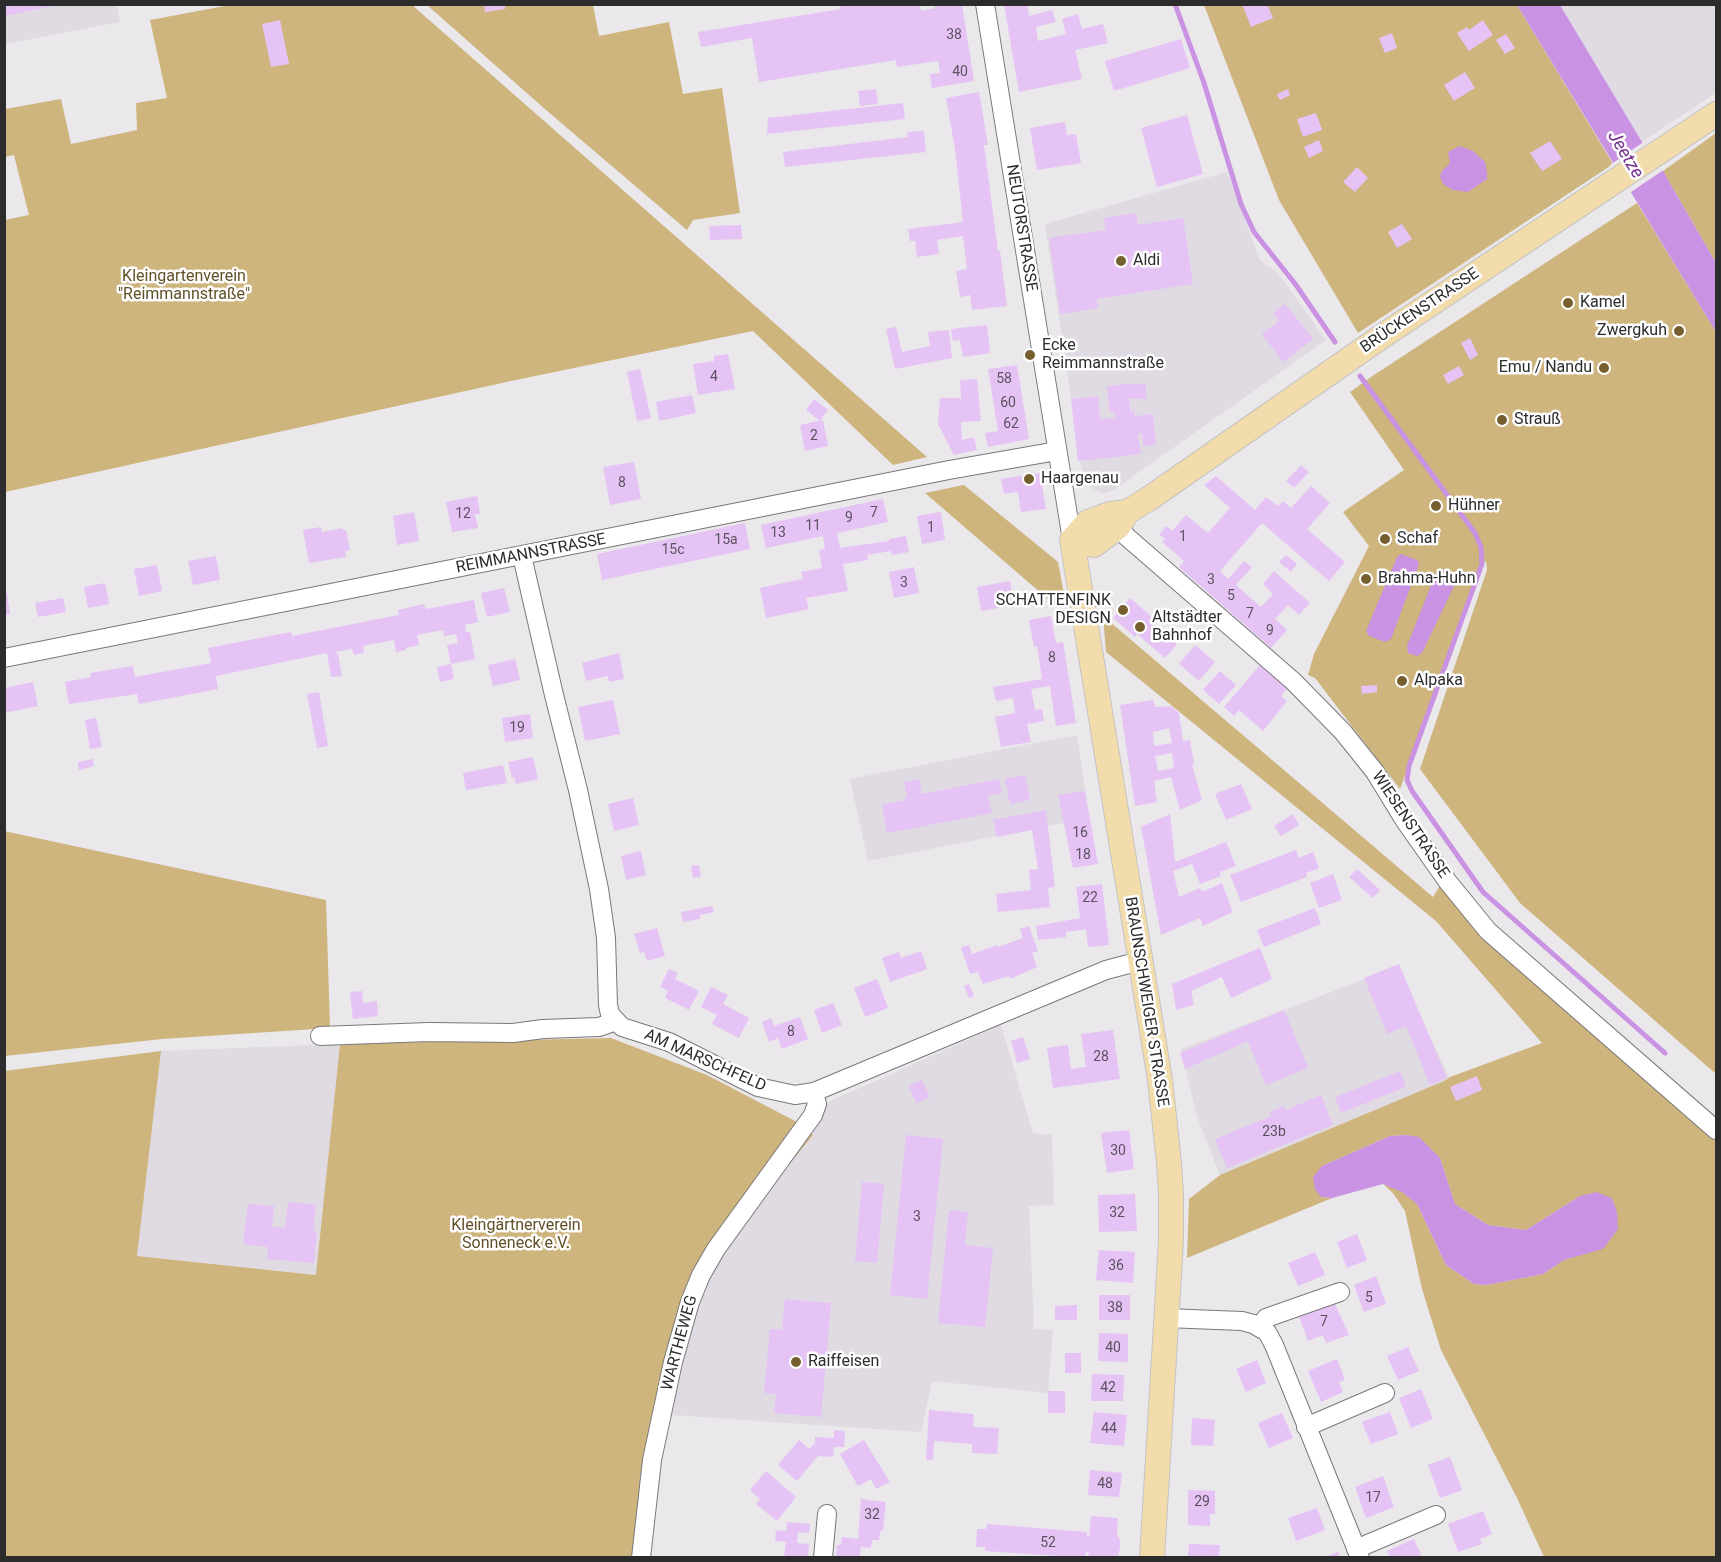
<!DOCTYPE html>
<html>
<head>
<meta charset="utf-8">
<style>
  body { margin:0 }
  #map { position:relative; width:1721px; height:1562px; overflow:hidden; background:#eae8eb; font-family:Roboto,sans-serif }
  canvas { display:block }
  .frame { position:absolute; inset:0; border:6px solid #2d2c2d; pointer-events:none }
</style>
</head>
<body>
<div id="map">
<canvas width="1721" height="1562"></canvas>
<div class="frame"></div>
</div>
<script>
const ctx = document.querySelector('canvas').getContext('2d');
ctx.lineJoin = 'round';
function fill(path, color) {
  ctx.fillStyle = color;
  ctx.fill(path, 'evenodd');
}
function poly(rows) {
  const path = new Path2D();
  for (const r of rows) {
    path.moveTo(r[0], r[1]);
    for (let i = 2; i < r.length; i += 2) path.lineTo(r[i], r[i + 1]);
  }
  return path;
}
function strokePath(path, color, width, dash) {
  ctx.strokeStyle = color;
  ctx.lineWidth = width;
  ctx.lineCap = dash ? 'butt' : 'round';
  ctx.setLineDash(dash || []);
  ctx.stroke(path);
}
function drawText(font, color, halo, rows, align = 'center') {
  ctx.font = font + ' Roboto,sans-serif';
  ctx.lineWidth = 5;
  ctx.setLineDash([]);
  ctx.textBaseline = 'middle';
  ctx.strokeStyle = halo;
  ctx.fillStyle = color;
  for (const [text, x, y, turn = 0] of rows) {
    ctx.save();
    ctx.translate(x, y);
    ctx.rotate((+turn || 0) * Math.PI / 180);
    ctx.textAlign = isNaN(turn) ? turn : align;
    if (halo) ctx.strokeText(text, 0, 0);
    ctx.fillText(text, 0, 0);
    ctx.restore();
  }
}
const built = poly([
  [5,5,117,5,120,22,5,44],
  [1560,5,1716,5,1716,93,1642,142],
  [1227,172,1260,260,1278,273,1326,340,1112,491,1103,493,1090,487,1083,477,1045,224],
  [1077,735,1089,818,868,861,850,779],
  [1397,967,1449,1077,1444,1081,1220,1175,1197,1117,1181,1049],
  [1001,1025,1033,1133,1052,1135,1054,1205,1029,1206,1034,1329,1053,1330,1048,1393,932,1381,921,1432,657,1414,709,1274,762,1198,813,1134,795,1121,824,1104],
  [340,1044,317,1275,137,1256,161,1051]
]);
const green = poly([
  [230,5,412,5,927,457,893,465,753,331,511,381,5,492,5,220,29,215,14,155,5,157,5,109,61,99,71,144,137,130,136,103,167,98,150,20],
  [427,5,593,5,599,36,669,22,683,94,722,88,740,213,693,220,687,230,546,110],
  [1204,5,1517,5,1613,164,1358,333,1279,200],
  [1716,133,1716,263,1663,171],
  [1637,203,1716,332,1716,1074,1520,903,1420,769,1487,570,1486,561,1482,564,1400,789,1315,678,1308,675,1314,654,1369,546,1343,512,1404,470,1350,392,1374,375],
  [964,485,1058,562,1066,605,1056,606,925,493],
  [1103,616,1433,897,1441,884,1716,1134,1716,1557,1544,1557,1517,1498,1441,1350,1422,1289,1405,1211,1393,1193,1383,1184,1402,1191,1417,1204,1446,1265,1474,1284,1487,1285,1543,1274,1564,1260,1603,1248,1580,1196,1526,1230,1488,1225,1455,1204,1440,1158,1406,1135,1390,1136,1322,1166,1321,1197,1332,1198,1187,1258,1189,1199,1220,1175,1444,1081,1450,1077,1542,1043,1436,921,1106,652],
  [4,831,326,900,330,1028,162,1039,5,1056],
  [611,1038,707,1075,795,1121,813,1135,762,1198,709,1274,660,1396,634,1557,5,1557,4,1071,161,1051,137,1256,316,1275,340,1044]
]);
const water = poly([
  [1517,5,1560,5,1642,142,1663,171,1716,263,1716,332],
  [1460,146,1473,151,1485,162,1487,172,1487,179,1468,192,1453,190,1443,184,1440,176,1442,171,1450,163,1448,152],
  [1401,554,1417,560,1419,564,1391,639,1385,642,1369,636,1366,631,1397,557],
  [1442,569,1456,575,1457,580,1422,653,1417,656,1408,653,1407,646,1436,573],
  [1406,1135,1419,1137,1440,1158,1455,1204,1488,1225,1526,1230,1580,1196,1596,1192,1612,1198,1617,1212,1618,1229,1603,1249,1564,1260,1543,1274,1487,1285,1474,1284,1446,1265,1417,1204,1402,1192,1383,1184,1332,1198,1321,1197,1315,1189,1313,1177,1322,1166,1390,1136]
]);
const pier = poly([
  [1645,141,1665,169,1628,194,1610,165]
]);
const stream = poly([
  [1175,4,1204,83,1241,204,1254,232,1296,285,1335,342],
  [1360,376,1475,533,1481,547,1482,564,1409,766,1407,780,1412,791,1483,892,1665,1053]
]);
const building = poly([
  [4,4,53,4,53,6,4,16],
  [484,4,505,4,505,9,485,12],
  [934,4,962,4,974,81,932,88,930,74,940,73,938,61,897,67,896,60,759,82,752,38,701,47,698,32,841,9,840,5,920,5,921,11,935,8],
  [1004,4,1027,4,1029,16,1052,10,1056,22,1036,27,1038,41,1066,34,1062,19,1078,14,1082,29,1103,24,1108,43,1075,50,1082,79,1019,92],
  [1242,4,1267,4,1273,18,1251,27],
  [280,20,289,64,271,67,262,24],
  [1483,20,1493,35,1469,51,1457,33,1467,27,1469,30],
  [1392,33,1397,48,1385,53,1379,38],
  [1506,34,1515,48,1505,54,1496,40],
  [1181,39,1190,68,1114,91,1105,61],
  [1465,72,1475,88,1454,101,1444,85],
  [876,89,878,104,860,106,858,91],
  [1288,89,1290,95,1280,100,1277,94],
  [979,92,988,145,984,145,998,251,1000,251,1007,306,972,310,970,295,960,297,956,271,967,269,963,236,937,240,939,254,917,257,915,241,910,241,908,229,963,222,955,149,946,98],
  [903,103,905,119,767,134,768,118],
  [1316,113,1322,130,1303,137,1297,119],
  [1187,115,1203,174,1157,187,1141,128],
  [1065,122,1067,135,1076,134,1081,163,1037,170,1030,128],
  [924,131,926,152,785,167,783,152,908,137,907,132],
  [1319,140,1323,151,1309,158,1304,147],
  [1550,141,1562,159,1542,171,1530,153],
  [1357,167,1368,178,1355,192,1343,182],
  [1136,213,1138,225,1183,218,1193,284,1097,299,1098,308,1060,314,1049,238,1106,230,1104,218],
  [1402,224,1412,239,1397,248,1388,232],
  [741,225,742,239,710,240,709,226],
  [1285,304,1313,339,1283,362,1262,334,1279,321,1273,313],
  [987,325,990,353,963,357,960,340,953,341,951,329],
  [896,327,902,352,930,346,928,332,949,330,952,358,895,369,886,329],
  [1470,338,1478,355,1470,360,1461,343],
  [728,354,735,389,698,395,693,364,714,361,714,356],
  [1017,365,1029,439,988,447,985,433,998,431,988,369],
  [1459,366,1464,375,1448,384,1443,375],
  [640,369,651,418,637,421,627,372],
  [977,379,981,421,961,422,962,440,974,437,977,450,954,455,938,424,940,398,961,398,960,380],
  [1127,384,1146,384,1146,399,1129,398,1130,411,1134,410,1135,416,1153,414,1156,445,1143,446,1142,433,1138,434,1141,454,1078,461,1071,399,1098,396,1100,419,1115,418,1114,412,1110,413,1107,386],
  [692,395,696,413,659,421,656,402],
  [814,399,828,410,820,421,806,410],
  [823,420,828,446,805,451,800,425],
  [634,462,641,499,610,505,603,467],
  [1301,465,1309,472,1294,488,1286,481],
  [1040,473,1046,509,1021,512,1018,492,1004,494,1001,479],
  [1216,476,1255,510,1266,497,1278,506,1283,501,1291,508,1311,486,1330,503,1307,529,1345,562,1329,581,1262,523,1220,571,1228,579,1244,561,1252,567,1236,585,1261,607,1273,594,1263,584,1274,571,1310,603,1299,615,1288,605,1275,619,1287,630,1271,648,1179,567,1184,561,1162,542,1165,539,1159,535,1166,526,1172,531,1186,515,1208,533,1230,508,1204,485],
  [477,496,480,514,475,514,478,528,452,532,446,502],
  [883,499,888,522,837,533,840,548,889,541,889,539,906,536,909,552,892,555,891,551,867,555,868,560,843,564,848,591,806,598,809,609,766,618,760,588,803,579,801,572,822,568,819,550,825,549,823,536,766,548,761,525],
  [414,512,419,541,397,545,393,516],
  [941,512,945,540,922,544,917,516],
  [745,523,750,549,602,580,597,554],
  [321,527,322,532,343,528,343,530,346,530,350,550,345,551,346,557,309,563,303,530],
  [1286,555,1297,564,1291,572,1279,562],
  [216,556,220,580,193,585,188,561],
  [157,565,162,591,139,596,134,569],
  [914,567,919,593,894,598,889,572],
  [1010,581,1014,605,981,611,977,587],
  [105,583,109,604,88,608,84,587],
  [504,588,510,612,487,617,481,593],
  [5,593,7,593,10,614,5,615],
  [63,598,66,612,38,617,35,603],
  [1130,598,1152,617,1149,620,1177,644,1165,658,1137,634,1135,637,1113,618],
  [474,600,478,622,465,625,466,632,470,632,475,659,451,664,447,645,458,643,456,634,444,636,443,630,417,635,419,645,406,648,406,650,396,652,394,640,363,646,364,653,354,655,352,649,335,652,338,654,342,676,331,677,327,653,216,676,218,689,139,704,137,694,69,704,65,682,91,677,90,673,133,666,135,677,211,663,208,648,291,632,292,636,348,625,399,615,398,610,424,604,426,609],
  [1051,616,1056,643,1063,642,1076,723,1056,726,1050,686,1031,689,1035,710,1042,709,1044,721,1027,724,1031,742,1001,747,995,717,1015,713,1013,698,996,701,993,687,1042,679,1037,646,1034,647,1029,620],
  [1195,645,1215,662,1199,681,1179,664],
  [619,653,624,679,609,682,608,676,586,681,582,663],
  [515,659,520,680,493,686,488,665],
  [451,664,454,679,440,682,437,667],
  [1260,665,1288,687,1281,696,1287,701,1263,731,1239,710,1234,716,1224,707],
  [1220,671,1236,685,1219,704,1203,690],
  [33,682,38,706,4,713,4,688],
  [1377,685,1377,692,1362,694,1361,686],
  [319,692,328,746,317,748,307,694],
  [613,700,620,734,585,741,578,707],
  [1153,700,1155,707,1171,706,1179,713,1183,741,1190,740,1194,764,1192,765,1202,800,1180,810,1171,777,1154,781,1157,802,1135,806,1120,705],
  [1169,728,1172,743,1154,746,1153,732],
  [1172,753,1174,768,1158,771,1155,756],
  [530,714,533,738,505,742,502,718],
  [96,718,102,747,90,749,85,720],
  [533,757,538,779,516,784,514,777,512,778,508,762],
  [93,759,94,766,79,770,78,762],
  [503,765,507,783,466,790,463,773],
  [1025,775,1030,800,1010,804,1005,779],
  [919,779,922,794,999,779,1002,793,988,796,992,813,887,833,882,805,905,800,904,798,907,797,904,782],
  [1241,784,1252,809,1226,820,1215,794],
  [1085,791,1098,864,1073,868,1058,795],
  [633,798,639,825,614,831,608,804],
  [1046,810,1055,887,1048,888,1050,907,998,912,996,894,1031,890,1029,870,1038,869,1032,830,997,837,993,820],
  [1170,814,1175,862,1226,842,1236,866,1220,872,1221,876,1200,884,1192,864,1173,871,1179,897,1200,888,1202,892,1222,883,1233,912,1203,926,1200,918,1161,935,1141,827],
  [1293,814,1299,825,1281,836,1274,826],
  [1296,850,1299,858,1313,852,1319,868,1306,873,1307,877,1241,902,1230,875],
  [641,851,646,875,626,880,621,856],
  [699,865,701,877,693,878,691,866],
  [1357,869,1380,890,1373,898,1349,877],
  [1333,874,1342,900,1319,908,1310,883],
  [1102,884,1109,945,1088,947,1086,929,1066,932,1066,937,1038,940,1036,926,1080,918,1076,887],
  [712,906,714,912,700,915,700,919,683,922,681,912],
  [1315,908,1321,924,1264,947,1257,930],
  [1029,926,1038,951,1032,953,1037,967,1010,979,1009,976,983,984,978,972,970,974,961,948,969,945,972,954,998,945,998,947,1023,938,1020,929],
  [657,928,665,956,647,961,644,952,640,953,634,934],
  [1260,948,1272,979,1231,998,1222,977,1191,991,1194,1005,1176,1010,1172,984],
  [921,951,927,969,890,982,882,958,899,952,901,958],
  [1399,964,1447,1078,1430,1085,1406,1026,1387,1034,1364,978],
  [669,969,678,973,675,979,699,991,689,1010,665,998,668,991,660,987],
  [877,979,888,1008,865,1017,854,988],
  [969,984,974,996,969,998,964,986],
  [711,987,728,995,723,1004,749,1018,739,1038,712,1024,717,1015,701,1007],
  [362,991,363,1003,377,1001,378,1016,353,1019,350,992],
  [833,1003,842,1025,822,1033,814,1010],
  [1284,1010,1308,1068,1266,1085,1248,1041,1185,1069,1180,1053],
  [800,1017,808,1039,782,1049,778,1038,769,1042,762,1022,771,1018,774,1026],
  [1113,1030,1120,1079,1053,1088,1047,1048,1068,1045,1071,1069,1086,1067,1081,1034],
  [1023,1037,1030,1059,1017,1063,1011,1041],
  [1400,1071,1406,1087,1341,1113,1335,1097],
  [1477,1076,1482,1090,1456,1101,1450,1087],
  [922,1080,930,1097,916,1103,909,1086],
  [1321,1095,1333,1125,1227,1168,1215,1139,1271,1116,1269,1112,1284,1106,1286,1110],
  [1129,1130,1134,1169,1107,1173,1101,1133],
  [906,1135,943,1139,927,1299,890,1295],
  [862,1182,884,1184,877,1263,855,1261],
  [1135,1194,1137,1231,1099,1232,1098,1195],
  [288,1202,316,1205,313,1231,317,1231,314,1263,267,1259,268,1247,243,1244,248,1204,274,1206,272,1227,285,1228],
  [949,1210,968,1212,965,1245,993,1248,985,1327,938,1323],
  [1357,1234,1367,1260,1347,1268,1337,1242],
  [1099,1250,1135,1252,1133,1283,1096,1280],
  [1315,1252,1325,1275,1298,1286,1288,1263],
  [1376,1276,1386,1304,1364,1312,1354,1285],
  [1099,1295,1130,1295,1130,1320,1099,1320],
  [785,1299,831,1303,821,1417,774,1413,776,1394,764,1393,770,1329,782,1330],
  [1335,1304,1349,1335,1326,1343,1323,1335,1308,1341,1299,1317],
  [1077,1305,1077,1320,1055,1320,1055,1306],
  [1099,1333,1128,1334,1128,1362,1098,1361],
  [1408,1347,1419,1371,1398,1380,1387,1356],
  [1065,1353,1081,1353,1081,1373,1065,1373],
  [1337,1359,1345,1380,1339,1382,1343,1392,1321,1402,1308,1371],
  [1257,1360,1266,1383,1246,1392,1236,1369],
  [1092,1374,1124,1375,1123,1401,1091,1401],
  [1421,1389,1433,1419,1411,1428,1399,1398],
  [1048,1391,1065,1391,1065,1413,1048,1413],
  [929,1410,974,1414,973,1427,999,1428,997,1454,972,1453,972,1444,934,1441,933,1460,926,1460],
  [1094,1412,1127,1415,1124,1446,1090,1443],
  [1390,1412,1398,1434,1371,1444,1362,1422],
  [1282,1413,1293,1438,1269,1448,1258,1423],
  [1192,1418,1215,1420,1213,1446,1191,1445],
  [834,1430,845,1431,844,1447,834,1447,833,1457,818,1456,797,1481,778,1465,799,1440,809,1449,815,1443,815,1437,834,1438],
  [864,1440,890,1482,876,1489,871,1479,858,1486,840,1454],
  [1450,1457,1462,1490,1440,1498,1428,1465],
  [1090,1470,1122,1473,1119,1497,1088,1495],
  [766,1471,796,1497,777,1521,756,1504,760,1499,750,1490],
  [1383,1476,1394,1507,1366,1518,1355,1487],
  [1188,1490,1215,1491,1215,1514,1210,1514,1210,1526,1188,1525],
  [861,1499,886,1502,883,1531,880,1531,879,1540,872,1540,871,1548,861,1547,860,1557,836,1557,837,1545,841,1545,842,1537,858,1539],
  [1317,1508,1325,1530,1296,1541,1288,1518],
  [1483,1511,1492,1534,1480,1539,1482,1544,1458,1552,1448,1524],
  [1091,1516,1118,1518,1117,1534,1120,1540,1120,1548,1118,1557,1088,1557,1089,1552,1086,1552,1085,1557,1073,1557,985,1551,985,1547,976,1547,977,1529,986,1529,987,1524,1087,1532,1087,1537,1089,1537],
  [787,1522,810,1524,809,1533,798,1532,797,1543,809,1544,808,1557,784,1557,786,1542,775,1541,776,1530,786,1531],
  [1414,1539,1422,1557,1390,1557,1387,1551],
  [1189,1544,1220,1545,1219,1557,1188,1557],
  [1338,1552,1340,1557,1325,1557]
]);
const minor = poly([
  [985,4,1072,540],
  [1112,518,1127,537,1293,681,1343,732,1375,772,1405,821,1448,882,1488,931,1716,1130],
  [522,556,554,695,578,790,599,889,606,938,608,1005,610,1014,622,1027,669,1042,758,1087,795,1095,814,1092,1106,970,1140,961],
  [4,658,949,470,1057,451],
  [320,1036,429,1032,513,1033,543,1029,599,1027,616,1021],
  [1166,1318,1242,1321,1253,1324,1267,1332,1274,1345,1360,1558],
  [1260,1327,1266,1318,1340,1292],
  [1306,1427,1385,1393],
  [1356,1549,1436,1515],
  [641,1558,652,1460,673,1362,690,1302,701,1275,716,1249,813,1115,817,1104,814,1092],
  [823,1558,827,1514]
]);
const major = poly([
  [1072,540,1160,1080,1169,1163,1171,1193,1171,1240,1152,1558],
  [1072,540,1088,522,1110,514,1127,512,1150,498,1381,337,1716,114],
  [1072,540,1094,545,1118,527,1127,512]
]);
const markers = [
  [1121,261,6,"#755f2f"],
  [1568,303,6,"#755f2f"],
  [1679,331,6,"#755f2f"],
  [1030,355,6,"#755f2f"],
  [1604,368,6,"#755f2f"],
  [1502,420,6,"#755f2f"],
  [1029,479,6,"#755f2f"],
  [1436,506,6,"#755f2f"],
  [1385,539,6,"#755f2f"],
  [1366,579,6,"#755f2f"],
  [1123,610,6,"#755f2f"],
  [1140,627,6,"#755f2f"],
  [1402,681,6,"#755f2f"],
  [796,1362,6,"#755f2f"]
];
const numberNames = [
  ["38",954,35],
  ["40",960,72],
  ["4",714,377],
  ["58",1004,379],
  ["60",1008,403],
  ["62",1011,424],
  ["2",814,436],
  ["8",622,483],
  ["7",874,513],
  ["12",463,514],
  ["9",849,518],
  ["11",813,526],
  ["1",931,528],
  ["13",778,533],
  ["1",1183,537],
  ["15a",726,540],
  ["15c",673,550],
  ["3",1211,580],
  ["3",904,583],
  ["5",1231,596],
  ["7",1250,614],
  ["9",1270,631],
  ["8",1052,658],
  ["19",517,728],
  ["16",1080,833],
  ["18",1083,855],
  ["22",1090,898],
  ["8",791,1032],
  ["28",1101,1057],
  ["23b",1274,1132],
  ["30",1118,1151],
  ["32",1117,1213],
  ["3",917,1217],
  ["36",1116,1266],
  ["5",1369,1298],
  ["38",1115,1308],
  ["7",1324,1322],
  ["40",1113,1348],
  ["42",1108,1388],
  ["44",1109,1429],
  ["48",1105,1484],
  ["17",1373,1498],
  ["29",1202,1502],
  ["32",872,1515],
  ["52",1048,1543]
];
const streetNames = [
  ["NEUTORSTRASSE",1021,228,81],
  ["BRÜCKENSTRASSE",1420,311,-34],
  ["REIMMANNSTRASSE",531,554,-11],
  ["WIESENSTRASSE",1410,825,56],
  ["BRAUNSCHWEIGER STRASSE",1146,1002,81],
  ["AM MARSCHFELD",705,1061,24],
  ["WARTHEWEG",680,1343,-75]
];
const poiNames = [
  ["Aldi",1133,261],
  ["Kamel",1580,303],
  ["Zwergkuh",1667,331,"right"],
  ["Ecke",1042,346],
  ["Reimmannstraße",1042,364],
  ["Emu / Nandu",1592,368,"right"],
  ["Strauß",1514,420],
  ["Haargenau",1041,479],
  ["Hühner",1448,506],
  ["Schaf",1397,539],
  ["Brahma-Huhn",1378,579],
  ["SCHATTENFINK",1111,601,"right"],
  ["DESIGN",1111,619,"right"],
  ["Altstädter",1152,618],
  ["Bahnhof",1152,636],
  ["Alpaka",1414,681],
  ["Raiffeisen",808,1362]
];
const parkNames = [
  ["Kleingartenverein",184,277],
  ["\"Reimmannstraße\"",184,295],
  ["Kleingärtnerverein",516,1226],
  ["Sonneneck e.V.",516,1244]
];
const waterNames = [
  ["Jeetze",1625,155,59]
];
fill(built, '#e0dae3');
fill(green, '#ceb47d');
fill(water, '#c992e2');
fill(pier, '#eae8eb');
strokePath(stream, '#c992e2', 5);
fill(building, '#e5c3f5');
strokePath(minor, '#79787a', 20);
strokePath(major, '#c4c4c4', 26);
strokePath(minor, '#fff', 18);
strokePath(major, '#f2dcac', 24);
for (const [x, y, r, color] of markers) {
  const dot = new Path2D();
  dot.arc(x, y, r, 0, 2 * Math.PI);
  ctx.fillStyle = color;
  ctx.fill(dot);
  strokePath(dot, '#fff', 2);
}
drawText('14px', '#5b525f', null, numberNames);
drawText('16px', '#2d2c2d', '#fff', streetNames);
drawText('16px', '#2d2c2d', '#fff', poiNames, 'left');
drawText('16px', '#614f26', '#fff', parkNames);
drawText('italic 18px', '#722f8d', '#fff', waterNames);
</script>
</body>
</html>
